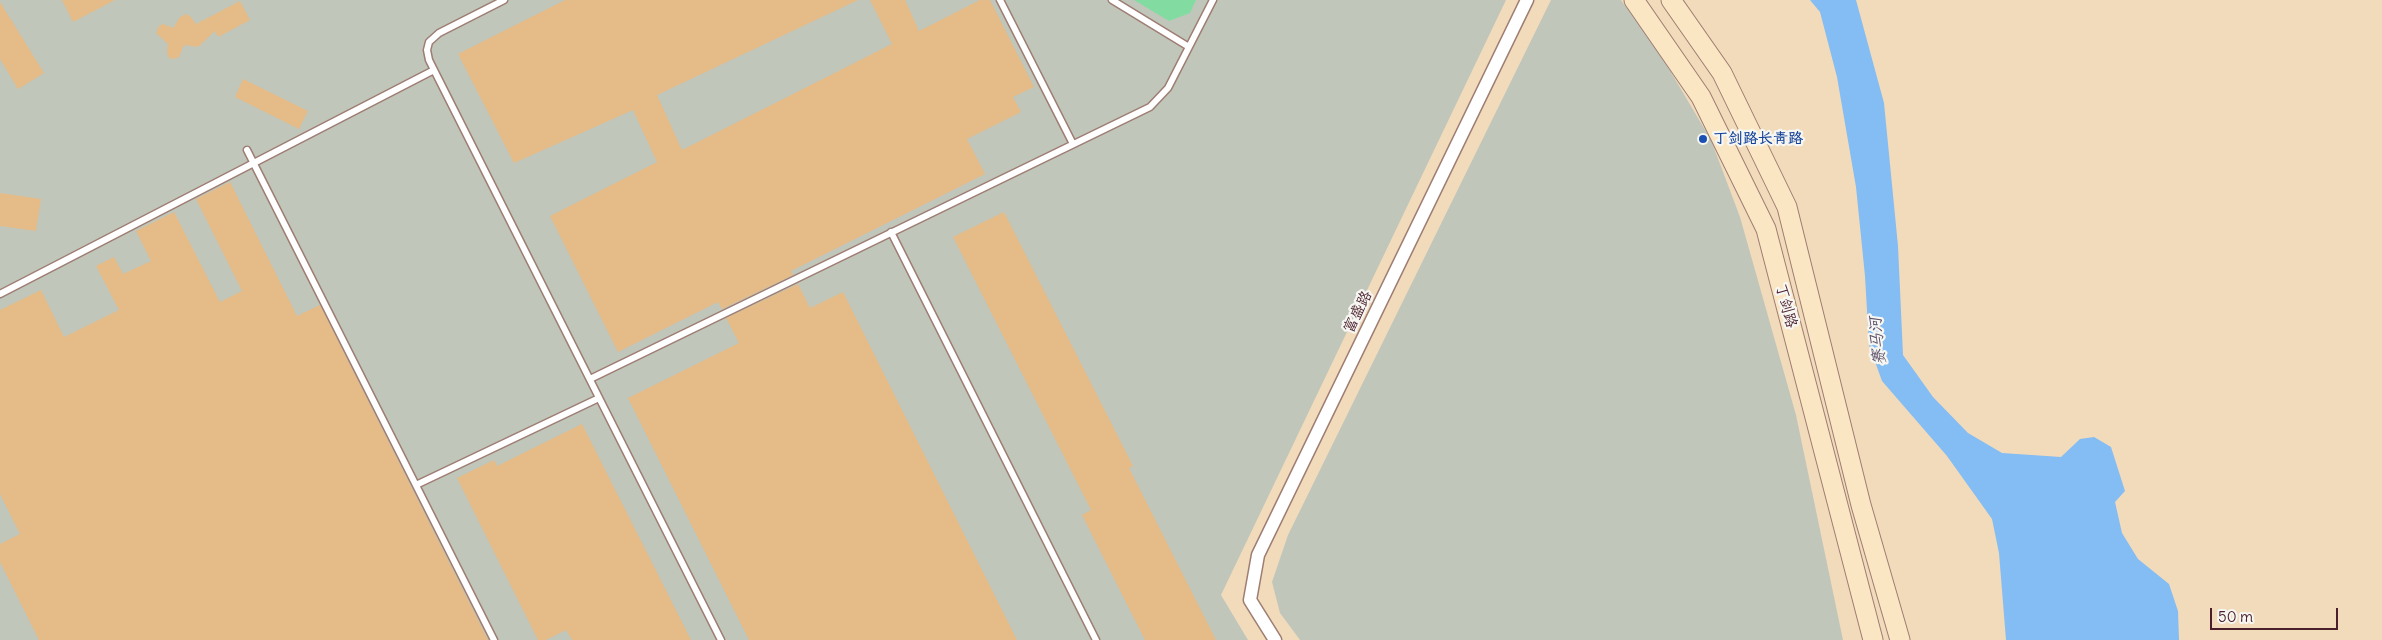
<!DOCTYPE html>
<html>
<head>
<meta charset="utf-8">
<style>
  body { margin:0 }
  #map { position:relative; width:2382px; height:640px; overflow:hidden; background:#f1dbbb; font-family:Delius,sans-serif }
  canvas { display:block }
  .scale { position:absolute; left:2210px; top:608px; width:128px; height:22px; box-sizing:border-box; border:2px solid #4a1f2b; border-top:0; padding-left:6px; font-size:15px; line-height:18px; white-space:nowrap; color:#4a1f2b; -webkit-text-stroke:4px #f6f6f2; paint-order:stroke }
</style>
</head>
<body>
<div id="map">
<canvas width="2382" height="640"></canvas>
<div class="scale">50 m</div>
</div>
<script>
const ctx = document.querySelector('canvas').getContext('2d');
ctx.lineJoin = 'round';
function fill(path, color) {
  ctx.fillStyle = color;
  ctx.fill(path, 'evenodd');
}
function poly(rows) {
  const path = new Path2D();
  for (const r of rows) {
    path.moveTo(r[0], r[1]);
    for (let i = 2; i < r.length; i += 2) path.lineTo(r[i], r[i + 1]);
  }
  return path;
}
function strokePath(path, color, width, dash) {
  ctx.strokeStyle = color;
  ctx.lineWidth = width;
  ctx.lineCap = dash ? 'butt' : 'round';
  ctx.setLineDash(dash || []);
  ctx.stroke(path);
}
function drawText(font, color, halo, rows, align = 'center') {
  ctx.font = font + ' Delius,"LXGW WenKai TC",sans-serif';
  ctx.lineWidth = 4.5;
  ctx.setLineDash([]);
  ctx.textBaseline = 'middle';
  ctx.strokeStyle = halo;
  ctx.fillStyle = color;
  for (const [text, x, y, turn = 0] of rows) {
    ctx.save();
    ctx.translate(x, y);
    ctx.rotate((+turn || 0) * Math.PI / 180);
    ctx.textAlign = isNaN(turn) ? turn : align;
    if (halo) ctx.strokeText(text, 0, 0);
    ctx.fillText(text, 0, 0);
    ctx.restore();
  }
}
const industrial = poly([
  [0,0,1506,0,1221,595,1248,640,0,640],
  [1551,0,1621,0,1656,47,1711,140,1740,217,1796,415,1843,640,1300,640,1280,613,1272,582,1288,535]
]);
const green = poly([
  [1134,0,1196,0,1190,13,1169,21]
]);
const water = poly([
  [1810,0,1856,0,1884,103,1898,246,1903,355,1933,397,1968,433,2002,453,2061,457,2080,439,2094,437,2111,447,2125,491,2115,502,2122,533,2138,559,2169,584,2178,611,2179,640,2006,640,1999,553,1992,519,1947,456,1882,381,1869,345,1865,276,1856,187,1837,77,1820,12]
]);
const building = poly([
  [62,0,115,0,73,22],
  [565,0,858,0,657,95,682,150,892,44,870,0,905,0,919,31,980,0,990,0,1034,87,1013,97,1021,112,967,139,985,174,791,271,793,275,722,309,718,302,618,352,550,216,657,162,633,110,514,163,458,54],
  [240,1,250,20,218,37,215,31,198,47,184,45,179,57,174,59,169,58,167,53,168,44,156,33,159,26,163,24,173,28,180,17,186,14,190,16,196,24],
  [0,2,44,73,18,89,0,59],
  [243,79,308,111,299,129,235,97],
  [230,182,297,316,320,305,488,640,39,640,0,562,0,544,20,534,0,494,0,310,41,290,64,337,119,310,96,266,114,257,123,274,151,261,136,231,174,212,220,302,242,291,196,199],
  [0,193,41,199,36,231,0,226],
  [1004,212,1133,466,1129,468,1216,640,1145,640,1082,515,1091,510,953,237],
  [798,284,810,308,843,292,1017,640,749,640,628,398,739,343,726,318],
  [582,424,691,640,572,640,566,630,546,640,538,640,457,478,494,460,497,466]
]);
const lane = poly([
  [504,0,439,33,429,42,427,50,429,60,721,640],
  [1000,0,1073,144],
  [1112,0,1189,47],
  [247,150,494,640],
  [891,232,1096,640],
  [0,294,434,70],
  [590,379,1150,107,1168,88,1213,0],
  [416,485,599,398]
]);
const street = poly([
  [1275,640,1250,600,1258,555,1527,0]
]);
const secondary = poly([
  [1634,0,1701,97,1766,229,1873,640],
  [1671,0,1722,73,1787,207,1861,505,1900,640]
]);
const markers = [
  [1703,139,5,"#1a4fb4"]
];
const transitNames = [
  ["丁剑路长青路",1713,139]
];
const streetNames = [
  ["丁剑路",1786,306,75],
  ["富盛路",1358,312,-64]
];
const waterNames = [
  ["赛马河",1878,341,-96]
];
fill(industrial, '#c1c6ba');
fill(green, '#82dca2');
fill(water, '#84bcf4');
fill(building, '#e5bb87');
strokePath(lane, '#9e7d73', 9);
strokePath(street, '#9e7d73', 15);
strokePath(secondary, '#9e7d73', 21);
strokePath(lane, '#fff', 6);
strokePath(street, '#fff', 12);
strokePath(secondary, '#fbe6c4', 19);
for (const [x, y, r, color] of markers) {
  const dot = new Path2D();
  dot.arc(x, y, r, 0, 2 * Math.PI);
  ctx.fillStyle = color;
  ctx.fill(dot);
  strokePath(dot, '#f6f6f2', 2);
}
drawText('bold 15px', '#164399', '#f6f6f2', transitNames, 'left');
drawText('15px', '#4a1f2b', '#f6f6f2', streetNames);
drawText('italic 16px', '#5b4e67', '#f6f6f2', waterNames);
</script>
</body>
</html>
